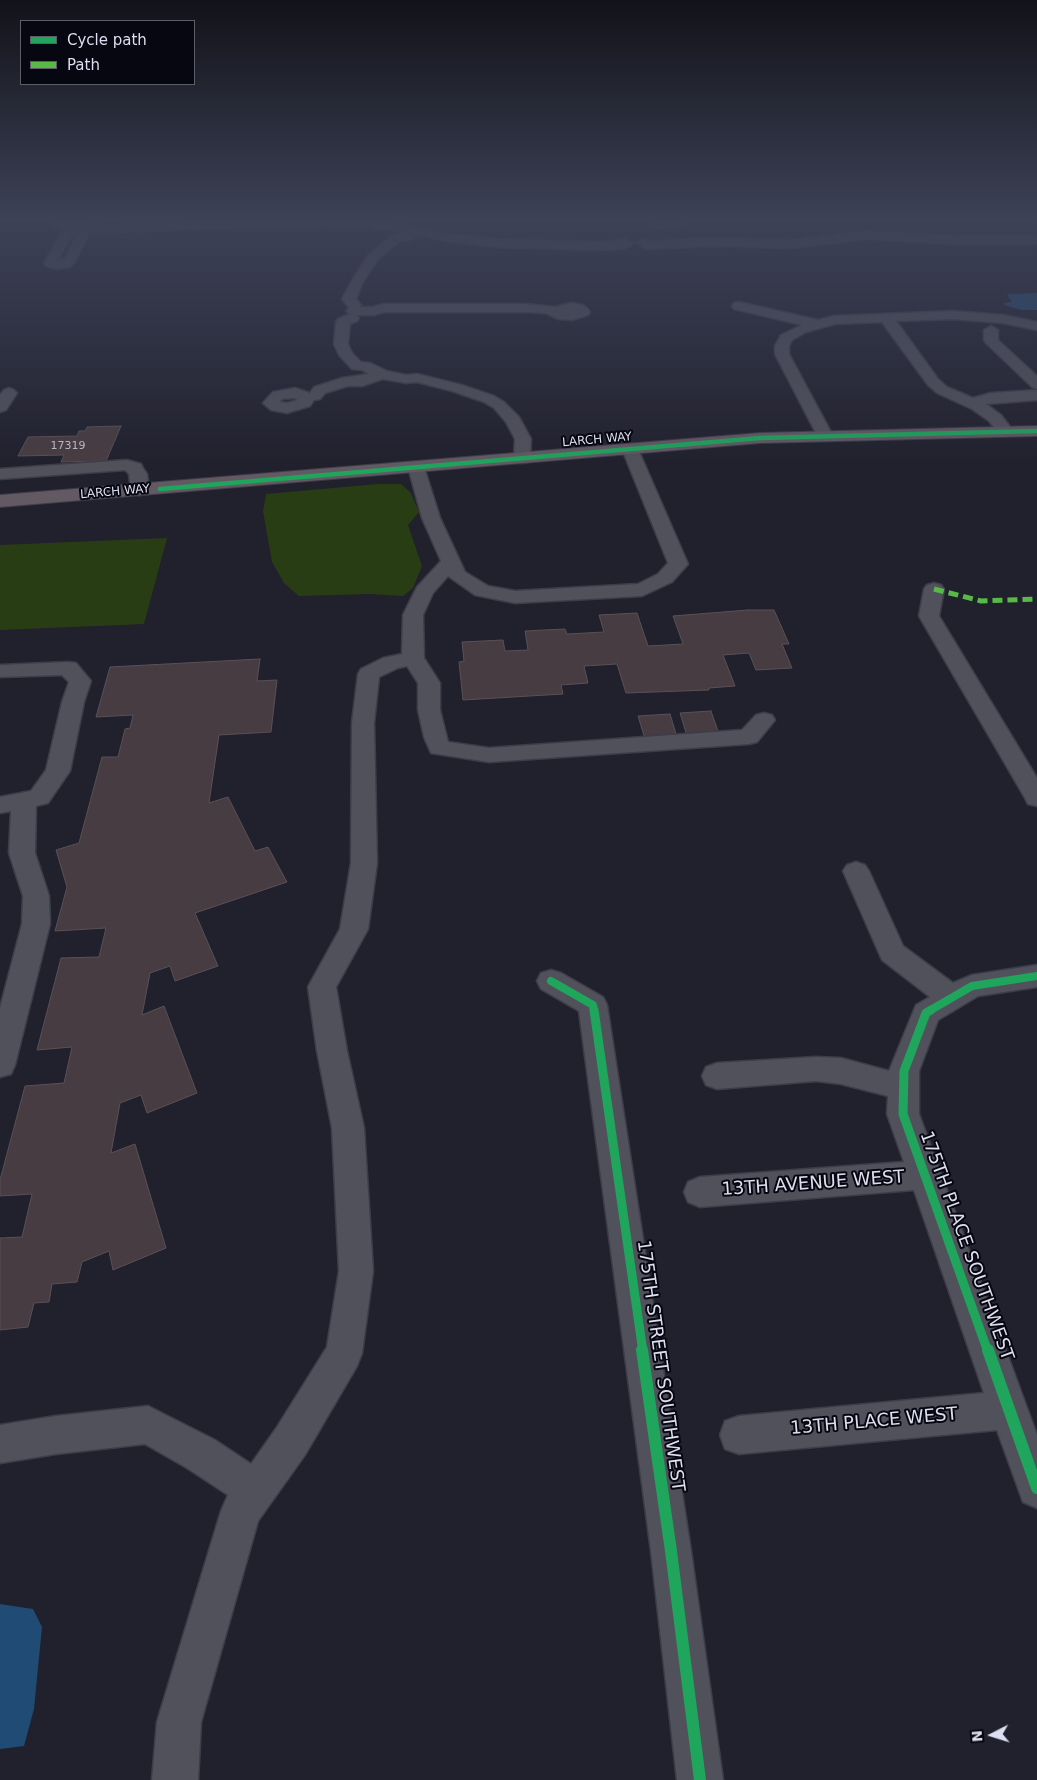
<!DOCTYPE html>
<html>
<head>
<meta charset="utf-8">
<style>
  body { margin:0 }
  #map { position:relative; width:1037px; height:1780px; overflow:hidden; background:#21202d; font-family:"DejaVu Sans",sans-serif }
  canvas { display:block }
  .legend { position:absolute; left:20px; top:20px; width:175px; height:65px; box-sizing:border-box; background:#070711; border:1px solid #5d5d6a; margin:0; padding:6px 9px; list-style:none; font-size:15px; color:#dddeef }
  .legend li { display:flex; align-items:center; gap:10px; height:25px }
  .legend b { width:25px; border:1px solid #5d5d6a }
  .north { position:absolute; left:967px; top:1710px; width:50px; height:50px; -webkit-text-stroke:4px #070711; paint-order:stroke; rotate:265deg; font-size:14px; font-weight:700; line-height:20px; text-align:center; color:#dddeef }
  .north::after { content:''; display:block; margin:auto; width:18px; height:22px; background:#dddeef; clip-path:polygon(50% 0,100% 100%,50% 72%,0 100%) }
</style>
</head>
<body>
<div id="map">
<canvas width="1037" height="1780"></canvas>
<ul class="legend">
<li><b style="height:6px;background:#20a55d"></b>Cycle path</li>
<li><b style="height:6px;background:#58b947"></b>Path</li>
</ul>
<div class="north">N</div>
</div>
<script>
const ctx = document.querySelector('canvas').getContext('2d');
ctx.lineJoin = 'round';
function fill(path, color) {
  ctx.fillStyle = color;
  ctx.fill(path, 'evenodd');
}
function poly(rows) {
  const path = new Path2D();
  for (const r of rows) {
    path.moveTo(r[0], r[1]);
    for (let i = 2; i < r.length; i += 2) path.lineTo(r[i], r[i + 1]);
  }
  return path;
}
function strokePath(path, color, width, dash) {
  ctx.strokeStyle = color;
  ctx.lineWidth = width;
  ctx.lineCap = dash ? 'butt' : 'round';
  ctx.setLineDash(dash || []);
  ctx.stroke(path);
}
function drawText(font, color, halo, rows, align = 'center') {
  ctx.font = font + ' "DejaVu Sans",sans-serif';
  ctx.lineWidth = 4;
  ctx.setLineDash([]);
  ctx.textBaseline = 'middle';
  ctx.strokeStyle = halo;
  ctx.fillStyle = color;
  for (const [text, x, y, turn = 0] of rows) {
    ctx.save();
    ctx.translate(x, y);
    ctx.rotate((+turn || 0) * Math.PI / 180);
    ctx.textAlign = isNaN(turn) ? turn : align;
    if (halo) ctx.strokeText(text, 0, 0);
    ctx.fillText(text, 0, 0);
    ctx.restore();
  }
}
const green = poly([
  [377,484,401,484,411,493,419,512,408,525,422,566,413,588,403,596,370,594,299,596,284,583,272,562,263,511,266,494],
  [167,538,144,624,0,630,0,545]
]);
const water = poly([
  [1037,293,1037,310,1021,310,1004,305,1004,303,1012,302,1007,295,1008,294],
  [0,1604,33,1609,42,1627,34,1709,24,1746,0,1749]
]);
const building = poly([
  [655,221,685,221,687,225,675,225,676,228,652,229,650,224,657,224,655,221],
  [121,426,106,461,61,462,64,455,18,456,28,437,77,436,79,431,85,431,87,427,121,426],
  [748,610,774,610,789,644,782,644,792,668,756,670,749,653,723,655,735,686,709,688,709,690,626,693,617,664,584,666,588,683,561,685,563,694,463,700,459,662,464,661,462,642,503,640,505,651,528,650,525,631,565,629,567,634,604,632,599,615,637,613,648,646,683,644,673,616,748,610],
  [260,659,257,681,277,680,271,732,219,735,209,803,228,797,255,851,268,847,287,882,195,913,218,966,175,981,170,966,150,973,142,1015,164,1006,197,1093,147,1113,141,1095,120,1103,111,1153,135,1144,166,1248,113,1270,109,1251,82,1262,77,1282,52,1284,49,1302,34,1303,28,1327,0,1330,0,1238,22,1237,32,1194,0,1196,0,1180,25,1086,64,1083,72,1047,37,1050,61,958,99,957,106,928,55,931,67,887,56,850,79,843,102,757,118,757,125,729,130,728,133,715,96,717,110,667,260,659],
  [711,711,719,734,687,736,680,713,711,711],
  [670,714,677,737,645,739,638,716,670,714]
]);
const minor = poly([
  [60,221,89,223,102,226,269,221,369,221,400,224,442,233,496,239,600,242,627,239,633,243,631,246,621,249,600,250,496,247,439,240,419,234,411,240,400,241,378,259,363,282,356,299,361,305,359,307,373,307,383,304,526,304,555,307,571,303,583,305,588,309,590,312,588,315,572,320,559,319,545,313,526,312,384,312,374,315,357,315,359,318,357,321,350,324,348,344,352,353,361,362,370,363,387,371,406,375,417,374,462,385,494,396,504,402,519,417,531,439,530,458,528,462,522,463,516,462,514,458,515,439,506,422,494,408,484,402,452,391,417,382,406,383,383,379,362,386,348,386,325,393,320,399,314,400,310,406,287,413,271,410,263,403,273,392,295,388,310,393,314,387,342,378,369,374,362,370,352,369,339,355,334,344,336,322,338,319,350,314,346,311,349,308,342,299,351,282,369,254,393,235,407,232,345,225,102,232,87,231,89,234,74,263,70,267,57,269,46,266,44,263,62,232,69,229,54,226,52,224,54,222,60,221],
  [77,234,65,258,57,261,71,237,77,234],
  [294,398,298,400,287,403,280,402,282,399,294,398],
  [866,231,957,236,1037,236,1037,244,957,244,866,239,792,248,712,246,647,249,636,243,642,239,648,241,712,238,792,240,866,231],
  [739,302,818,320,834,316,953,311,1003,315,1037,322,1037,330,1003,323,953,319,896,321,938,379,947,387,973,398,991,393,1037,390,1037,400,986,404,1001,415,1014,432,1012,435,1000,435,989,421,972,409,937,393,928,385,882,322,835,324,806,332,792,340,789,346,789,354,833,436,831,439,819,439,775,354,775,346,781,335,802,325,734,309,732,306,734,303,739,302],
  [991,326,998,330,998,340,1000,342,1037,376,1037,389,1032,387,986,343,984,340,984,330,991,326],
  [9,388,14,390,17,393,6,410,0,412,0,395,4,390,9,388],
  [630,444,636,445,638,449,688,564,672,582,642,596,515,603,475,595,448,576,433,593,423,615,424,658,440,683,440,710,448,742,489,748,742,730,756,715,764,713,772,715,775,720,757,742,749,744,489,762,431,753,424,737,418,710,418,683,407,666,398,668,379,677,374,723,377,863,368,929,336,987,347,1051,364,1128,373,1271,362,1353,357,1366,305,1455,258,1521,201,1722,198,1780,152,1780,157,1722,221,1511,228,1495,187,1468,145,1444,56,1454,0,1463,0,1425,56,1416,148,1406,215,1440,251,1464,277,1427,327,1347,339,1271,332,1128,317,1051,308,987,340,929,351,863,352,723,358,674,361,669,383,658,402,654,403,615,417,587,441,561,422,518,408,467,410,463,416,462,422,463,424,467,440,518,465,572,488,586,515,591,638,584,658,574,668,563,622,449,624,445,630,444],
  [127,460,141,464,143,468,147,474,149,490,146,494,140,495,134,494,131,490,129,474,125,470,0,479,0,469,127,460],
  [934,583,941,585,944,589,939,616,1037,778,1037,806,1028,804,1025,798,919,616,924,589,927,585,934,583],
  [68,662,76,663,91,681,84,702,70,771,48,803,36,806,35,853,49,896,50,924,15,1065,11,1074,0,1077,0,1008,22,924,23,896,9,853,11,811,0,813,0,797,31,791,46,770,62,702,69,682,62,675,0,677,0,665,68,662],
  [856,862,865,865,869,871,903,946,953,983,972,975,1037,965,1037,987,978,996,938,1020,919,1071,919,1114,1037,1435,1037,1508,1023,1502,997,1430,739,1454,725,1449,720,1435,725,1421,739,1416,984,1393,914,1190,700,1207,688,1202,684,1192,688,1182,700,1177,904,1162,887,1114,888,1096,841,1084,816,1081,717,1089,706,1085,702,1076,706,1067,717,1063,816,1057,841,1058,889,1071,916,1005,930,997,882,960,843,871,847,865,856,862],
  [551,970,561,973,603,997,607,1005,691,1551,723,1780,677,1780,651,1551,579,1011,541,989,537,981,541,973,551,970]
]);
const major = poly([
  [1037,426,1037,436,760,443,0,507,0,495,760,433,1037,426]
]);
const quiet = poly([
  [934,589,981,601,1037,599]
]);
const cyclewayFar3 = poly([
  [160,489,760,438,1037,431]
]);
const cyclewayFar2 = poly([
  [551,981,593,1005,594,1011],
  [929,1011,972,986,1037,976]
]);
const cyclewayFar1 = poly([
  [594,1010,643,1352],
  [931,1010,926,1013,904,1071,903,1114,988,1352]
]);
const cycleway = poly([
  [642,1350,671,1551,700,1780],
  [988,1350,1037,1488]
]);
const farNumbernames = [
  ["17319",68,446]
];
const farStreetnames = [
  ["LARCH WAY",597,440,-5],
  ["LARCH WAY",115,492,-5]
];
const nearStreetnames = [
  ["13TH AVENUE WEST",813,1184,-4],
  ["175TH PLACE SOUTHWEST",966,1246,70],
  ["175TH STREET SOUTHWEST",660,1366,82],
  ["13TH PLACE WEST",874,1422,-5]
];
fill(green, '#293d15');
fill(water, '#204b74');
fill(building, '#473c41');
strokePath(building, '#595156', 1);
strokePath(minor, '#3d3c48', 3);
strokePath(major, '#3d3c48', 2);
fill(minor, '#51515b');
fill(major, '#625963');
strokePath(quiet, '#58b947', 5, [10, 5]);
strokePath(cyclewayFar3, '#20a55d', 4.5);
strokePath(cyclewayFar2, '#20a55d', 8);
strokePath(cyclewayFar1, '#20a55d', 9);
strokePath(cycleway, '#20a55d', 12);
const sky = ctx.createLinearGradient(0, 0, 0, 470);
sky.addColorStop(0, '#121219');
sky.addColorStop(0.47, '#3d4257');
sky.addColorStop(1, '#3d425700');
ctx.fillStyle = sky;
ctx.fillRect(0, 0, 1037, 470);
drawText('11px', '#b8b6c4', null, farNumbernames);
drawText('12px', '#dddeef', '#070711', farStreetnames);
drawText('18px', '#dddeef', '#070711', nearStreetnames);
</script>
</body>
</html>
